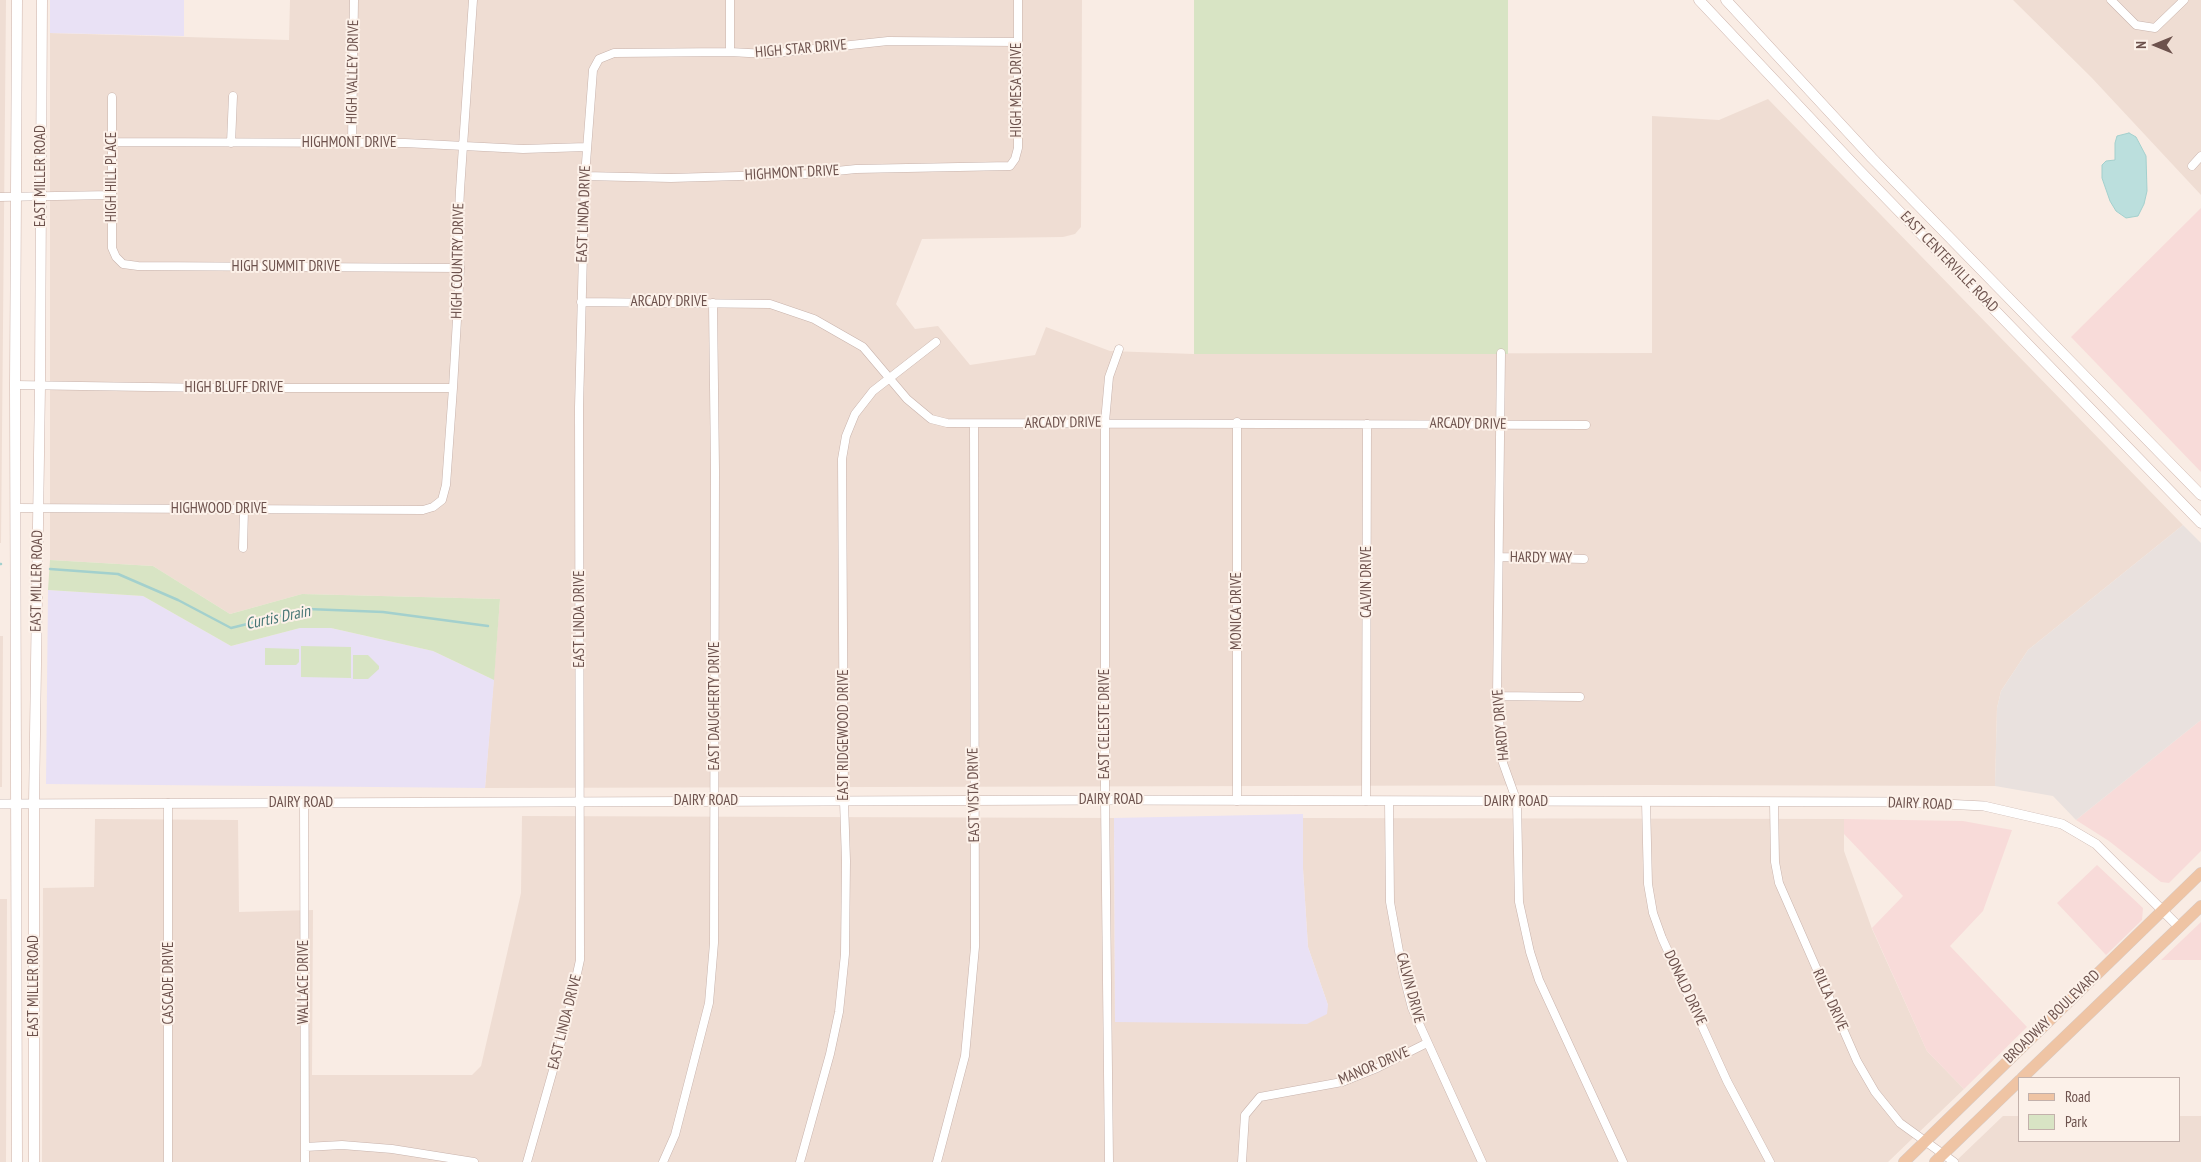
<!DOCTYPE html>
<html>
<head>
<meta charset="utf-8">
<style>
  body { margin:0 }
  #map { position:relative; width:2201px; height:1162px; overflow:hidden; background:#f9ece4; font-family:"PT Sans Narrow",sans-serif }
  canvas { display:block }
  .legend { position:absolute; left:2018px; top:1077px; width:162px; height:65px; box-sizing:border-box; background:#fcf1e9; border:1px solid #c3b1ab; margin:0; padding:6px 9px; list-style:none; font-size:15px; color:#6d524d }
  .legend li { display:flex; align-items:center; gap:10px; height:25px }
  .legend b { width:25px; border:1px solid #c3b1ab }
  .north { position:absolute; left:2131px; top:20px; width:50px; height:50px; -webkit-text-stroke:4px #fcf1e9; paint-order:stroke; rotate:270deg; font-size:14px; font-weight:700; line-height:20px; text-align:center; color:#6d524d }
  .north::after { content:''; display:block; margin:auto; width:18px; height:22px; background:#6d524d; clip-path:polygon(50% 0,100% 100%,50% 72%,0 100%) }
</style>
</head>
<body>
<div id="map">
<canvas width="2201" height="1162"></canvas>
<ul class="legend">
<li><b style="height:6px;background:#efc4a4"></b>Road</li>
<li><b style="height:14px;background:#d8e4c4"></b>Park</li>
</ul>
<div class="north">N</div>
</div>
<script>
const ctx = document.querySelector('canvas').getContext('2d');
ctx.lineJoin = 'round';
function fill(path, color) {
  ctx.fillStyle = color;
  ctx.fill(path, 'evenodd');
}
function poly(rows) {
  const path = new Path2D();
  for (const r of rows) {
    path.moveTo(r[0], r[1]);
    for (let i = 2; i < r.length; i += 2) path.lineTo(r[i], r[i + 1]);
  }
  return path;
}
function strokePath(path, color, width, dash) {
  ctx.strokeStyle = color;
  ctx.lineWidth = width;
  ctx.lineCap = dash ? 'butt' : 'round';
  ctx.setLineDash(dash || []);
  ctx.stroke(path);
}
function drawText(font, color, halo, rows, align = 'center') {
  ctx.font = font + ' "PT Sans Narrow",sans-serif';
  ctx.lineWidth = 4;
  ctx.setLineDash([]);
  ctx.textBaseline = 'middle';
  ctx.strokeStyle = halo;
  ctx.fillStyle = color;
  for (const [text, x, y, turn = 0] of rows) {
    ctx.save();
    ctx.translate(x, y);
    ctx.rotate((+turn || 0) * Math.PI / 180);
    ctx.textAlign = isNaN(turn) ? turn : align;
    if (halo) ctx.strokeText(text, 0, 0);
    ctx.fillText(text, 0, 0);
    ctx.restore();
  }
}
const residential = poly([
  [0,0,6,0,1,543,0,543],
  [290,0,1082,0,1081,227,1075,234,1063,237,922,239,896,304,915,329,938,326,970,365,1035,355,1046,327,1110,351,1194,354,1652,353,1652,116,1719,120,1768,99,2183,525,2028,650,2001,691,1997,708,1995,786,1652,785,485,788,500,599,302,594,230,614,153,566,50,560,50,33,289,40],
  [2013,0,2201,0,2201,195,2091,77],
  [0,636,3,636,2,787,0,787],
  [522,816,1114,818,1115,1022,1328,1005,1308,947,1303,869,1303,818,1844,819,1844,851,1872,929,1927,1051,1964,1089,1888,1162,42,1162,43,888,94,887,95,819,238,820,239,912,313,910,312,1075,472,1075,481,1066,521,893],
  [0,899,7,899,6,1162,0,1162],
  [2003,1116,2020,1116,2020,1141,2180,1141,2180,1116,2201,1116,2201,1162,1955,1162]
]);
const commercial = poly([
  [2201,208,2201,472,2071,337],
  [2201,720,2201,851,2169,883,2161,882,2109,841,2076,820],
  [1844,819,1963,821,2012,830,1983,911,1950,946,2027,1027,1964,1089,1927,1051,1872,928,1903,896,1844,834],
  [2097,865,2143,908,2142,920,2106,955,2057,903],
  [2201,922,2201,960,2161,960]
]);
const industrial = poly([
  [2183,525,2201,543,2201,720,2076,820,2053,796,1995,786,1997,708,2001,691,2028,650]
]);
const education = poly([
  [50,0,184,0,184,36,50,33],
  [48,590,143,596,231,646,300,628,331,628,433,651,494,680,485,788,46,784],
  [1303,814,1303,869,1308,947,1328,1005,1327,1014,1307,1024,1115,1022,1114,818]
]);
const green = poly([
  [1194,0,1508,0,1508,354,1194,354],
  [50,560,153,566,230,614,302,594,500,599,494,680,433,651,331,628,300,628,231,646,143,596,48,590],
  [301,646,351,647,351,678,301,677],
  [265,648,299,649,299,662,296,665,265,665],
  [353,655,368,655,379,666,379,669,368,679,353,679]
]);
const water = poly([
  [2129,133,2136,137,2146,156,2147,191,2144,204,2138,216,2126,218,2116,211,2110,201,2102,178,2102,165,2106,161,2115,160,2115,143,2117,136,2129,133]
]);
const stream = poly([
  [0,564,1,564],
  [50,569,118,574,178,600,231,628,308,609,383,612,488,626]
]);
const minor = poly([
  [730,0,730,52],
  [2111,0,2136,25,2155,28,2184,0],
  [112,97,112,248,116,257,123,264,138,266,460,268],
  [112,142,405,143,523,149,586,147],
  [231,143,233,96],
  [352,143,354,0],
  [2192,166,2201,156],
  [585,176,671,178,807,174,856,169,1010,166,1015,159,1018,148,1018,0],
  [0,197,112,195],
  [581,302,770,304,814,319,863,347,907,399,931,419,947,423,1586,425],
  [1501,353,1497,696,1503,763,1517,802,1519,902,1530,952,1539,980,1623,1162],
  [15,385,215,388,453,388],
  [1237,422,1237,801],
  [16,508,423,510,433,507,442,500,446,485,453,388,460,268,458,234,460,190,473,0],
  [243,548,244,509],
  [1499,557,1584,559],
  [1497,696,1580,697],
  [1366,801,1367,424],
  [1389,801,1390,902,1403,973,1412,1008,1482,1162],
  [1646,802,1648,884,1653,913,1662,938,1727,1081,1770,1162],
  [304,803,305,1162],
  [1774,803,1775,862,1779,883,1857,1061,1875,1092,1900,1123,1954,1162],
  [305,1147,342,1145,392,1149,474,1162],
  [168,1162,168,803],
  [527,1162,565,1028,580,960,579,407,585,176,593,70,599,59,614,53,730,52,767,54,888,41,1017,42],
  [663,1162,675,1135,709,1003,714,943,715,470,713,303],
  [800,1162,830,1054,839,1012,845,954,846,861,844,801,842,459,846,436,855,414,873,391,936,342],
  [937,1162,965,1056,975,947,974,424],
  [1109,1162,1105,800,1105,422,1109,377,1119,349],
  [1242,1162,1245,1115,1260,1097,1342,1082,1377,1068,1427,1043]
]);
const tertiary = poly([
  [0,804,1105,800,1904,802,1984,806,2062,824,2096,844,2179,927]
]);
const secondary = poly([
  [1699,0,1859,170,2201,523],
  [1726,0,1872,158,2201,495],
  [17,1162,15,385,17,0],
  [34,1162,34,804,40,385,42,0]
]);
const primary = poly([
  [2022,1078,2201,906],
  [1904,1162,2201,873],
  [1935,1162,2020,1080]
]);
const streetNames = [
  ["HIGH STAR DRIVE",801,49,-5],
  ["HIGH VALLEY DRIVE",353,72,-89],
  ["HIGH MESA DRIVE",1017,90,-90],
  ["HIGHMONT DRIVE",349,143],
  ["HIGHMONT DRIVE",792,173,-3],
  ["EAST MILLER ROAD",41,176,-90],
  ["HIGH HILL PLACE",112,177,-90],
  ["EAST LINDA DRIVE",584,214,-88],
  ["HIGH COUNTRY DRIVE",458,261,-89],
  ["EAST CENTERVILLE ROAD",1949,262,46],
  ["HIGH SUMMIT DRIVE",286,267],
  ["ARCADY DRIVE",669,302],
  ["HIGH BLUFF DRIVE",234,388],
  ["ARCADY DRIVE",1063,423,-1],
  ["ARCADY DRIVE",1468,424,1],
  ["HIGHWOOD DRIVE",219,509],
  ["HARDY WAY",1541,558,1],
  ["EAST MILLER ROAD",37,581,-89],
  ["CALVIN DRIVE",1367,582,-90],
  ["MONICA DRIVE",1237,611,-90],
  ["EAST LINDA DRIVE",580,619,-90],
  ["EAST DAUGHERTY DRIVE",715,706,-90],
  ["EAST CELESTE DRIVE",1105,724,-90],
  ["HARDY DRIVE",1501,725,-95],
  ["EAST RIDGEWOOD DRIVE",844,735,-90],
  ["EAST VISTA DRIVE",974,795,-91],
  ["DAIRY ROAD",1111,800],
  ["DAIRY ROAD",706,801],
  ["DAIRY ROAD",1516,802],
  ["DAIRY ROAD",301,803],
  ["DAIRY ROAD",1920,804,2],
  ["WALLACE DRIVE",304,982,-90],
  ["CASCADE DRIVE",169,983,-90],
  ["EAST MILLER ROAD",34,986,-90],
  ["CALVIN DRIVE",1410,988,75],
  ["DONALD DRIVE",1685,988,65],
  ["RILLA DRIVE",1830,1000,66],
  ["BROADWAY BOULEVARD",2052,1017,-44],
  ["EAST LINDA DRIVE",565,1022,-76],
  ["MANOR DRIVE",1374,1066,-23]
];
const waterNames = [
  ["Curtis Drain",278,618,-12]
];
fill(residential, '#efddd3');
fill(commercial, '#f8dbd9');
fill(industrial, '#e9e1de');
fill(education, '#e9e1f5');
fill(green, '#d8e4c4');
fill(water, '#bbdfdd');
strokePath(water, '#a3d0cd', 1);
strokePath(stream, '#a3d0cd', 2.5);
strokePath(minor, '#c8b3ac', 9);
strokePath(tertiary, '#c8b3ac', 10);
strokePath(secondary, '#cdb4ac', 11);
strokePath(primary, '#d3cbca', 12);
strokePath(minor, '#fff', 8);
strokePath(tertiary, '#fff', 9);
strokePath(secondary, '#fff', 10);
strokePath(primary, '#efc4a4', 11);
drawText('15px', '#6d524d', '#fcf1e9', streetNames);
drawText('italic 16px', '#477776', '#fcf1e9', waterNames);
</script>
</body>
</html>
